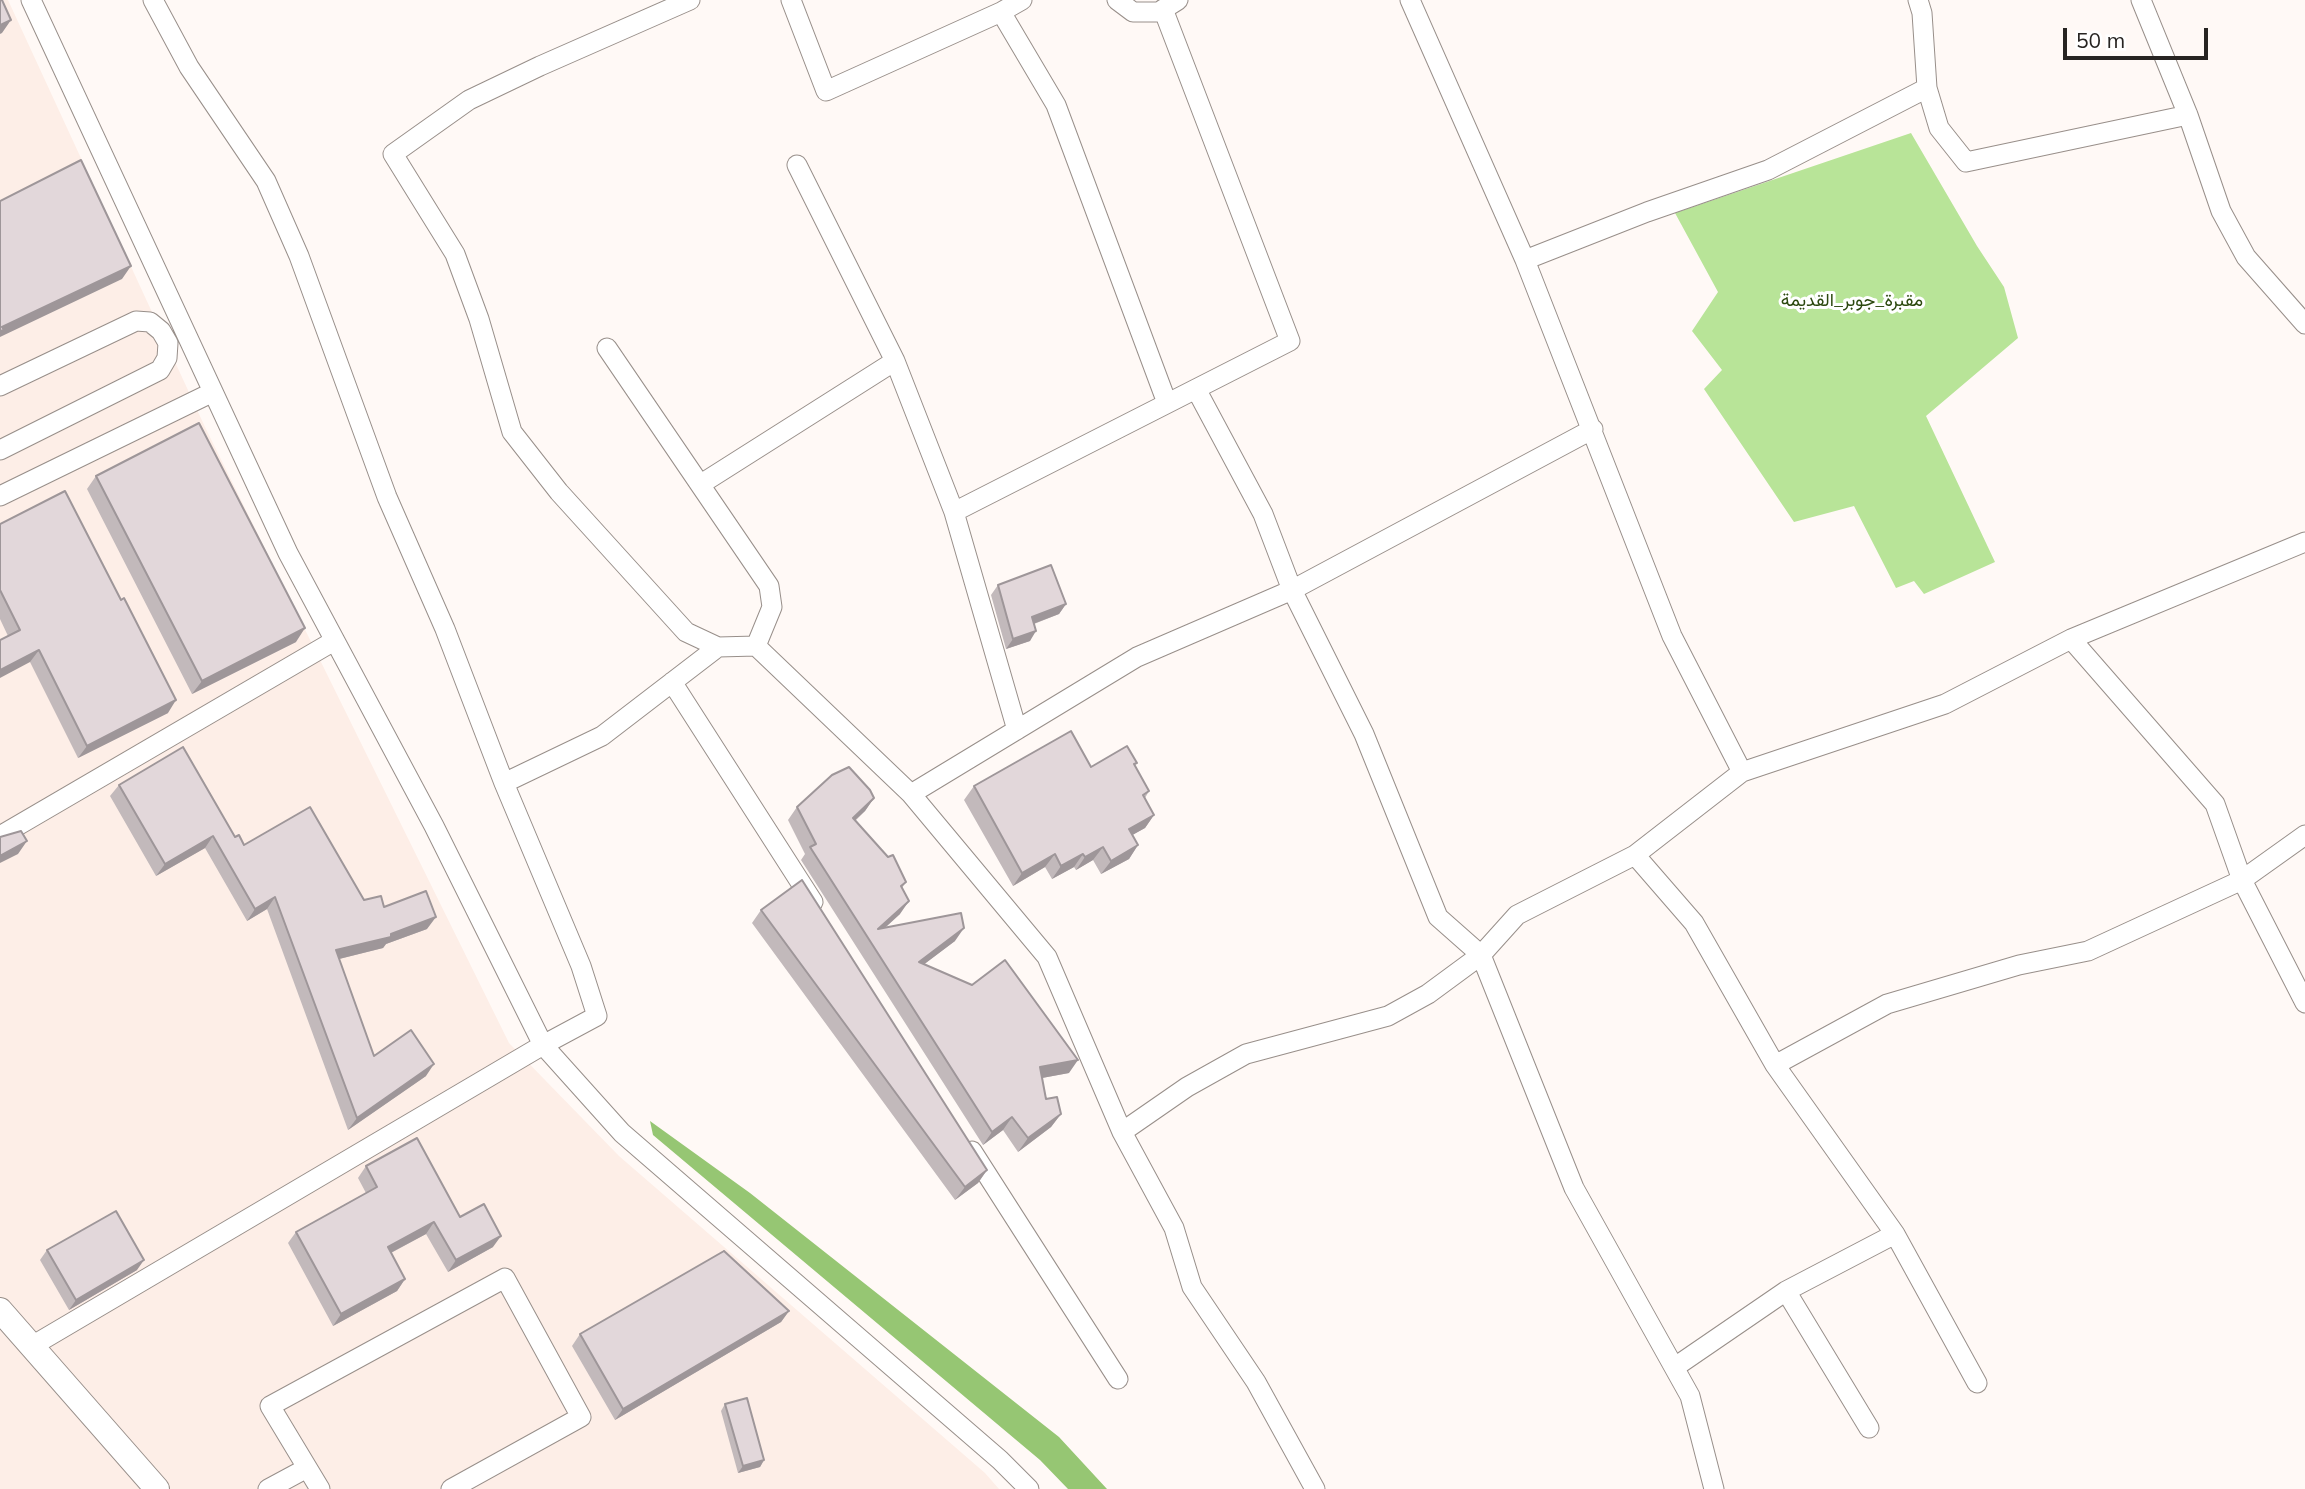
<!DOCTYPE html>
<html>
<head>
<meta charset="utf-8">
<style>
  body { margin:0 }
  #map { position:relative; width:2305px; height:1489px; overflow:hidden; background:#fff9f6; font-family:Mulish,sans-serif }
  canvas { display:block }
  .scale { position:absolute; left:2063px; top:28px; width:145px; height:32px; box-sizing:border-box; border:4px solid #272422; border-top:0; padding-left:9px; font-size:21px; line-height:24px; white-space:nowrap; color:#272422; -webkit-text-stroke:5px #fff; paint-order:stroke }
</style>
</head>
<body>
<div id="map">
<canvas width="2305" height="1489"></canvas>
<div class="scale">50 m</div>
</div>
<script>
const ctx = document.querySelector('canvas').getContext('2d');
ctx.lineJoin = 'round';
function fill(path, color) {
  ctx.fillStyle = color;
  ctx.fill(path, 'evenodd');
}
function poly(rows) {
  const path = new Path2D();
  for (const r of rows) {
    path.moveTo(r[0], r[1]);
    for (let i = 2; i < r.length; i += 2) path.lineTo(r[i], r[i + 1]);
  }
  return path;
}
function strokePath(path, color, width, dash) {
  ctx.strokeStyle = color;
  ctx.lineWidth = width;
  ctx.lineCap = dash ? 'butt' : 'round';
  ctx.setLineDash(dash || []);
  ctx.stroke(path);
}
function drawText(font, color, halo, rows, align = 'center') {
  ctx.font = font + ' Mulish,Vazirmatn,sans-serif';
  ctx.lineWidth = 6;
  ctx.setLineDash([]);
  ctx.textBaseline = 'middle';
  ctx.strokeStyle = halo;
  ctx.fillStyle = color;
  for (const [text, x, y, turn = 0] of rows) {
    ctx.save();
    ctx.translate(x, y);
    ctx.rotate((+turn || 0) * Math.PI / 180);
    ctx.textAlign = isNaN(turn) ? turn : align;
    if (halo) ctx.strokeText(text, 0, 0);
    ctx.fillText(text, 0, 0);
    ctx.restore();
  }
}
const built = poly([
  [0,0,8,0,205,427,509,1043,619,1156,985,1473,999,1489,0,1489]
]);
const green = poly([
  [1911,133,1977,246,2004,287,2018,338,1926,416,1995,562,1924,594,1914,581,1896,588,1854,506,1794,522,1704,389,1722,370,1692,331,1718,292,1675,213]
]);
const forest = poly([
  [650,1121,750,1193,1059,1437,1107,1489,1068,1489,1040,1460,653,1135]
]);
const minor = poly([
  [31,0,288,553,434,826,543,1045,622,1133,1000,1460,1029,1489],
  [690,0,540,66,469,100,393,154,455,254,479,319,512,432,559,492,686,632,718,647,756,646,911,794,1047,957,1122,1132,1174,1228,1192,1287,1256,1382,1315,1489],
  [791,0,826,91,1001,12],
  [1022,0,1001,12,1056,105,1167,403],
  [1117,0,1133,12,1159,12,1178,0],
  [1410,0,1525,260,1672,636,1742,772,1945,704,2071,639,2305,542],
  [1918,0,1922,13,1927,88,1939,128,1966,162,2188,115],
  [2141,0,2188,115,2221,211,2246,257,2305,324],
  [797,165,895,361,954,512,1017,730],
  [1525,260,1647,212,1768,170,1927,88],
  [607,348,769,586,772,607,756,646],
  [0,386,136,321,150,322,161,331,168,343,167,358,160,370,0,450],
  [1196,389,1263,514,1292,590,1364,734,1438,917,1481,955,1574,1188,1690,1396,1714,1489],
  [701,484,895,361],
  [0,496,213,392],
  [954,512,1290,341,1163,9],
  [672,682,813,902],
  [504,783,602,736,718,647],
  [911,794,1137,657,1292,590,1593,429],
  [2305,835,2242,880,2305,1003],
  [0,836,334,641],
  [1635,855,1694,923,1775,1065,1895,1234,1977,1383],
  [1775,1065,1887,1004,2019,965,2088,951,2242,880,2215,804,2071,639],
  [1122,1132,1187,1087,1246,1054,1388,1016,1428,994,1481,955,1517,915,1635,855,1742,772],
  [972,1151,1118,1379],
  [1786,1291,1869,1428],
  [32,1346,543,1045,597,1016,581,966,504,783,445,629,387,497,299,256,266,181,189,67,153,0],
  [1675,1367,1786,1291,1895,1234],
  [268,1489,307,1468],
  [320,1489,270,1406,505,1278,581,1417,451,1489]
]);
const major = poly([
  [0,1310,157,1489]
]);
const wall = poly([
  [96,476,296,642,192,694,87,489],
  [0,524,168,713,78,758,30,662,8,636,0,619],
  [998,585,1066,604,1059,614,1034,624,1030,641,1006,649,991,595],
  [1137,763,1135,765,1149,791,1145,798,1154,815,1145,828,1132,835,1138,845,1129,859,1101,874,1093,860,1076,870,1074,867,1052,879,1045,867,1013,886,964,800,974,786,1091,767],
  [119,785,235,837,244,845,364,900,384,907,427,929,386,944,383,948,339,959,374,1056,426,1076,348,1130,267,909,247,921,205,848,156,876,110,796],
  [874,798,865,811,855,821,906,882,902,888,900,914,885,928,955,941,924,964,1069,1073,1042,1078,1046,1099,1061,1114,1051,1127,1018,1152,1003,1130,983,1145,801,860,805,854,788,820,797,807],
  [761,910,987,1170,978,1183,955,1200,752,923],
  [366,1166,460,1217,493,1247,448,1272,426,1234,391,1253,405,1279,397,1291,333,1326,288,1243,296,1232,366,1193,358,1178],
  [47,1250,137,1270,69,1310,40,1260],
  [789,1311,781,1322,615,1420,572,1346,580,1334],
  [725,1404,764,1460,760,1467,738,1473,721,1411]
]);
const shadedWall = poly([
  [11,20,2,33,0,34,0,25],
  [131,266,122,279,0,337,0,330,2,327],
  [1066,604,1059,614,1025,627,1032,617],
  [305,628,296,642,192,694,202,681],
  [1036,631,1030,641,1006,649,1013,639],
  [39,650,30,662,0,678,0,670],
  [176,700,168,713,78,758,87,746],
  [874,798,865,811,843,831,853,818],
  [1154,815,1145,828,1120,842,1129,829],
  [213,836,205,848,156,876,165,864],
  [27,841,18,854,0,863,0,856],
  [1138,845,1129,859,1101,874,1111,861],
  [1103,847,1093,860,1076,870,1085,857],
  [1055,854,1045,867,1013,886,1022,873],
  [1083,854,1074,867,1052,879,1061,866],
  [275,897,267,909,247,921,255,909],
  [909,901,900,914,869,942,878,929],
  [436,917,427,929,386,944,383,948,327,962,336,950,391,934],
  [964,928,955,941,910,975,919,962],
  [1078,1060,1069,1073,1031,1080,1040,1067],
  [434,1064,426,1076,348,1130,357,1118],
  [1061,1114,1051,1127,1018,1152,1028,1138],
  [1012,1117,1003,1130,983,1145,992,1132],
  [987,1170,978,1183,955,1200,965,1187],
  [434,1222,426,1234,379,1259,388,1247],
  [501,1236,493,1247,448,1272,456,1260],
  [144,1260,137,1270,69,1310,76,1300],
  [405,1279,397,1291,333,1326,341,1314],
  [789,1311,781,1322,615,1420,623,1409],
  [764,1460,760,1467,738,1473,743,1466]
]);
const building = poly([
  [0,0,2,0,11,20,0,25,0,0],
  [81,160,131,266,2,327,4,330,0,331,0,201,81,160],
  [199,423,305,628,202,681,96,476,199,423],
  [65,491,121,600,124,598,176,700,87,746,39,650,0,670,0,640,20,630,0,590,0,524,65,491],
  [1051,565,1066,604,1032,617,1036,631,1013,639,998,585,1051,565],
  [1071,731,1091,767,1127,746,1137,763,1134,764,1149,791,1143,795,1154,815,1129,829,1138,845,1111,861,1103,847,1085,857,1083,854,1061,866,1055,854,1022,873,974,786,1071,731],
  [183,747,235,837,239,835,244,845,310,807,364,900,381,896,384,907,426,891,436,917,391,934,391,937,336,950,374,1056,411,1030,434,1064,357,1118,275,897,255,909,213,836,165,864,119,785,183,747],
  [849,767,870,790,874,798,853,818,888,857,893,855,906,882,901,886,909,901,878,929,961,913,964,928,919,962,972,985,1005,960,1078,1060,1040,1067,1046,1099,1057,1097,1061,1114,1028,1138,1012,1117,992,1132,810,847,816,844,797,807,832,775,849,767],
  [21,831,27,841,0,856,0,837,21,831],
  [802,880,987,1170,965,1187,761,910,802,880],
  [417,1138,460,1217,484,1204,501,1236,456,1260,434,1222,388,1247,405,1279,341,1314,296,1232,377,1187,366,1166,417,1138],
  [116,1211,144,1260,76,1300,47,1250,116,1211],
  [724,1251,789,1311,623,1409,580,1334,724,1251],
  [747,1398,764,1460,743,1466,725,1404,747,1398]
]);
const parkNames = [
  ["مقبرة_جوبر_القديمة",1852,301]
];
fill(built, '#fdeee7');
fill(green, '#b8e498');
fill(forest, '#96c673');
strokePath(minor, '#988f8a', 21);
strokePath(major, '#988f8a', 26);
strokePath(minor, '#fff', 19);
strokePath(major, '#fff', 24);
fill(wall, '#c2b9bb');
fill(shadedWall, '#9e9699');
fill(building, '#e2d7da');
strokePath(building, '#9e9699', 2);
drawText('18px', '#2b480e', '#fff', parkNames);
</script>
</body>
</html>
